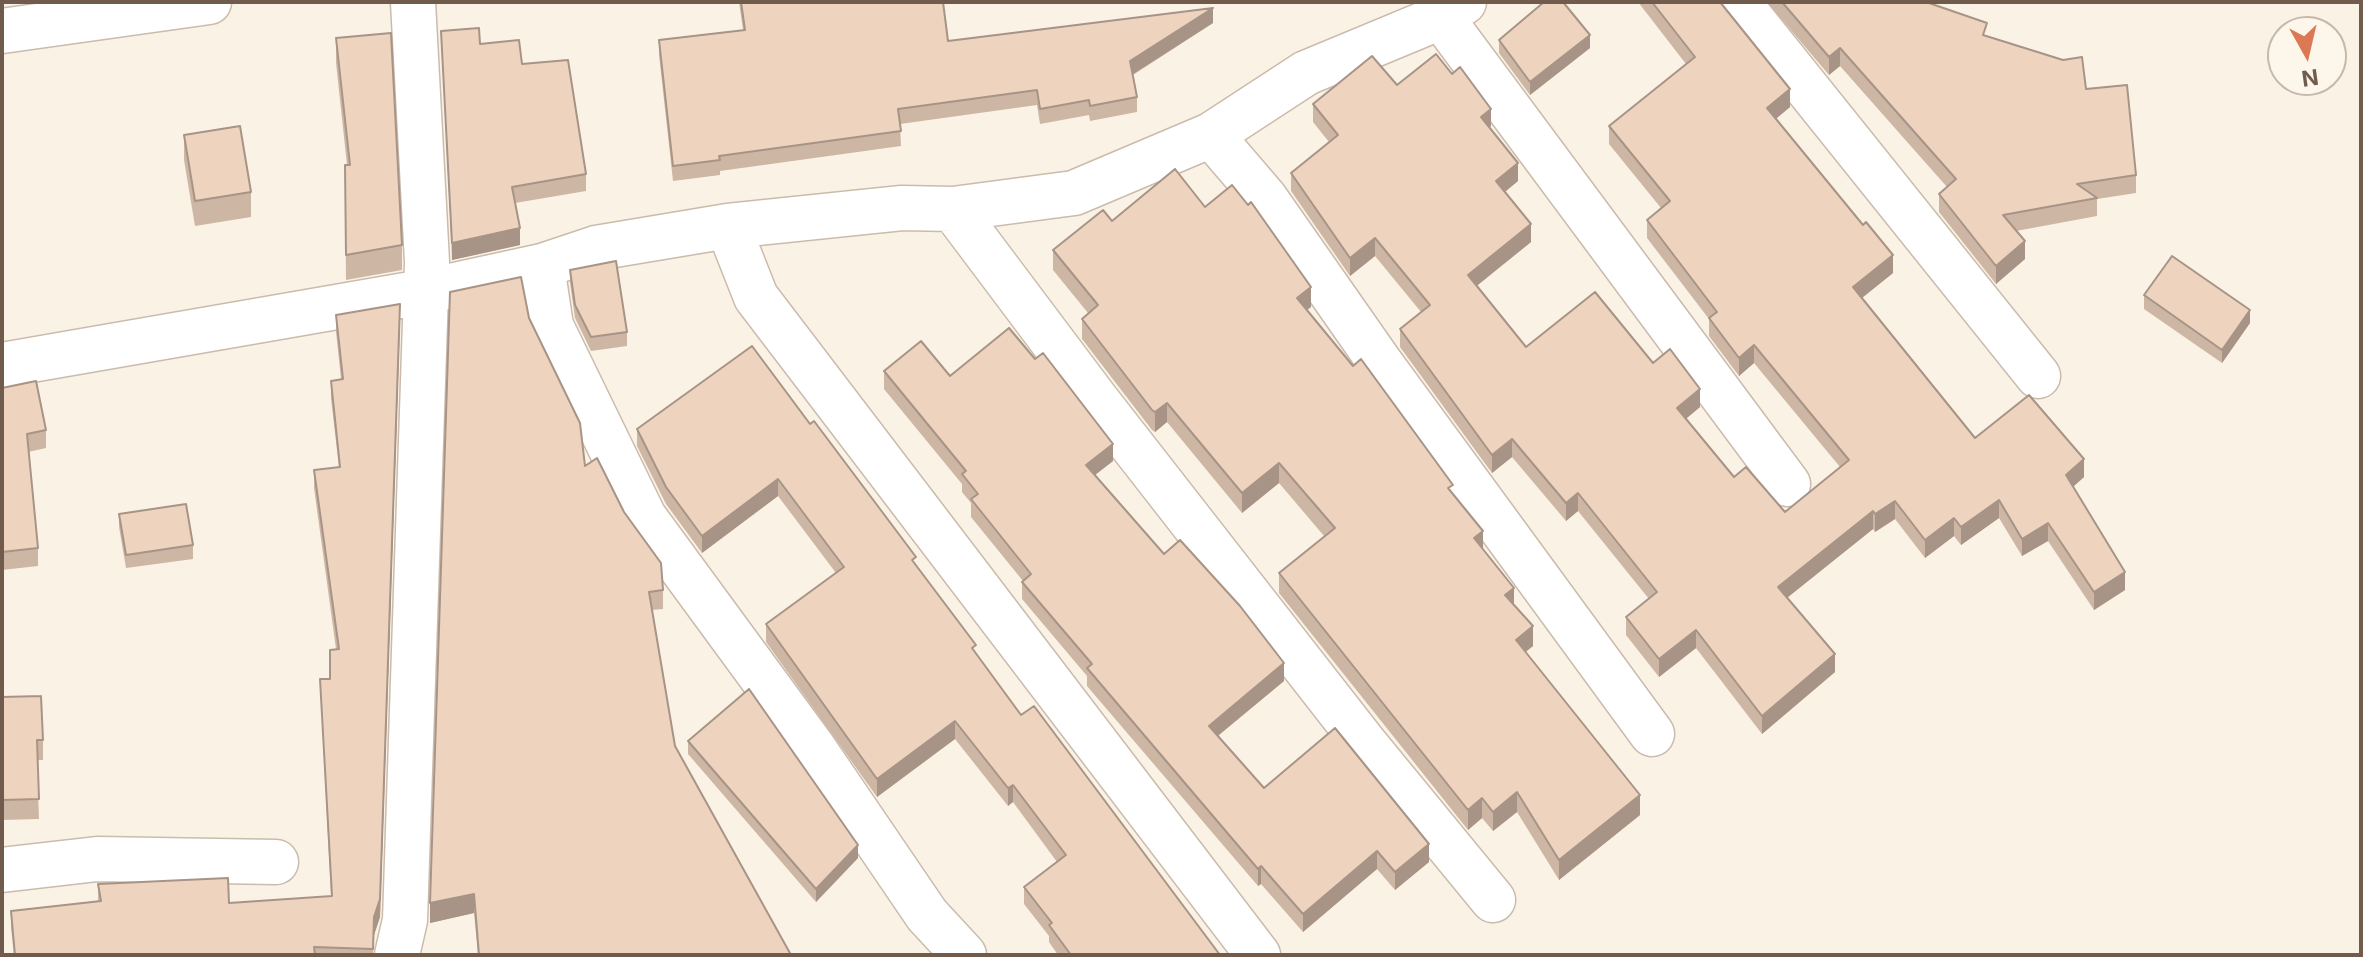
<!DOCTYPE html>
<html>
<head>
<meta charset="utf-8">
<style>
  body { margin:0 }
  #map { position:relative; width:2363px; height:957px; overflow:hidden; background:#faf3e5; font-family:Inter,sans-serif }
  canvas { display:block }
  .frame { position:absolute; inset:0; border:4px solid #715b4c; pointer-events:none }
  .north { position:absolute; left:2267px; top:16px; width:80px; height:80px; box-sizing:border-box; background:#fdf7eb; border:2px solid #c5b9ab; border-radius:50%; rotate:172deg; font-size:22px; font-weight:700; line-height:32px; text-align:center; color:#715b4c }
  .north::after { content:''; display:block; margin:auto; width:28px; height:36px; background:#db7954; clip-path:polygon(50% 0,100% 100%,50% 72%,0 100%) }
</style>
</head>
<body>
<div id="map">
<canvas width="2363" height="957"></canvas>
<div class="frame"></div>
<div class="north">N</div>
</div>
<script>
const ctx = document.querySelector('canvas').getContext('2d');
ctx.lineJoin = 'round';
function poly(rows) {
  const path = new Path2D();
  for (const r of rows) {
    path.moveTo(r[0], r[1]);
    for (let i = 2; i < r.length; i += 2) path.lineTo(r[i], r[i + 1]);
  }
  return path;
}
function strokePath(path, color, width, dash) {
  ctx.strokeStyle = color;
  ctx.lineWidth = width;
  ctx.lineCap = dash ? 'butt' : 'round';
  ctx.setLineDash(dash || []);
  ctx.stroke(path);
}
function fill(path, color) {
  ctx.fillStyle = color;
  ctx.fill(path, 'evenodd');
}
const minor = poly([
  [1738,2,2038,376],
  [1441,17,1788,484],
  [2,31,209,2],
  [1211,135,1265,198,1381,364,1652,734],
  [953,209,1095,398,1365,744,1493,900],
  [728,226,756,297,1258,955],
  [542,266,551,326,644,517,812,746,927,915,964,955],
  [2,365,423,292,542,266,596,248,728,226,902,208,953,209,1074,193,1211,135,1306,73,1441,17,1464,2],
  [2,870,97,859,276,862],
  [397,955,405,920,427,262,413,2]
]);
const wall = poly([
  [739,2,943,2,948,41,1213,23,1133,75,1137,97,1137,112,1090,121,1089,115,1040,124,1037,105,900,124,901,146,720,171,720,175,673,181,659,55,659,40,743,30],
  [1638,2,1720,2,1790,107,1776,119,1893,273,1862,298,1975,438,2084,477,2073,487,2125,590,2094,610,2048,541,2022,556,1999,518,1961,545,1954,536,1925,558,1895,519,1875,532,1873,529,1787,598,1835,672,1762,734,1696,648,1659,677,1626,635,1626,617,1649,599,1578,511,1566,521,1512,457,1492,473,1400,347,1400,329,1421,312,1375,256,1350,276,1291,191,1291,173,1329,142,1313,122,1313,104,1452,74,1491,126,1489,128,1518,181,1505,192,1531,242,1476,286,1526,347,1653,363,1700,407,1686,419,1734,477,1785,512,1840,467,1754,363,1739,376,1709,336,1709,319,1647,238,1647,220,1661,208,1609,144,1609,126,1686,64],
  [1767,2,1926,2,1987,37,2086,89,2136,175,2136,193,2097,199,2097,216,2016,231,2025,259,1996,284,1939,212,1939,194,1947,187,1840,66,1829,75],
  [441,31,480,44,522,64,586,174,586,191,515,203,520,245,452,260],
  [336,38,402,245,402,270,346,280,345,165,347,165,336,63],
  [1499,40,1590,48,1530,95,1499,53],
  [184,135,251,192,251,217,195,226,184,160],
  [1205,207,1311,307,1306,310,1453,494,1514,605,1533,646,1526,652,1640,815,1559,880,1517,812,1493,831,1482,818,1468,830,1279,593,1279,573,1324,536,1279,483,1242,513,1167,422,1155,432,1152,430,1082,339,1082,319,1088,313,1053,270,1053,250,1112,221],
  [570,270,627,332,627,346,591,351,575,318,570,283],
  [2144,295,2250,323,2222,363,2144,309],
  [336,315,400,321,380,917,374,935,373,955,14,955,11,928,11,911,98,901,98,884,229,903,331,896,320,679,330,679,336,649,314,488,314,470,339,468,331,398,331,381,341,379,336,332],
  [529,318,585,466,624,512,663,590,663,609,652,610,675,746,791,955,478,955,474,913,430,923],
  [752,346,916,565,976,654,1021,715,1220,955,1058,955,1049,942,1049,936,1024,904,1024,887,1057,862,1013,802,1008,806,955,739,877,797,766,642,766,624,836,573,778,496,702,553,666,504,637,446,637,429],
  [884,371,950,376,1113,461,1095,475,1164,554,1284,681,1218,736,1264,788,1429,862,1395,890,1377,869,1303,932,1261,884,1258,886,1087,686,1087,676,1022,599,1022,582,1023,581,971,517,971,503,962,492,962,484,884,389],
  [2,388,46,430,46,448,28,452,38,548,38,566,2,570],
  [119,514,193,545,193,559,126,568,119,527],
  [2,697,43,740,43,760,37,760,39,819,2,820],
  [688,741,858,858,816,902,688,754]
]);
const shadedWall = poly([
  [1213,8,1213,23,1130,76,1130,61],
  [1590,35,1590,48,1530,95,1530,82],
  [1840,48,1840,66,1829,75,1829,57],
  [1790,89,1790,107,1767,126,1767,108],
  [1491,109,1491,126,1481,135,1481,117],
  [1518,163,1518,181,1496,199,1496,181],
  [1531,224,1531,242,1468,293,1468,275],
  [520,228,520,245,452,260,452,243],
  [1375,238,1375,256,1350,276,1350,258],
  [2025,241,2025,259,1996,284,1996,266],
  [1893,255,1893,273,1853,305,1853,287],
  [1311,287,1311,307,1297,318,1297,298],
  [2250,310,2250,323,2222,363,2222,350],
  [400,321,380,917,374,935,373,955],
  [1754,345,1754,363,1739,376,1739,358],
  [1700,389,1700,407,1677,426,1677,408],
  [1167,403,1167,422,1155,432,1155,412],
  [1512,439,1512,457,1492,473,1492,455],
  [1113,444,1113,461,1086,482,1086,465],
  [2084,459,2084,477,2066,493,2066,475],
  [1279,463,1279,483,1242,513,1242,493],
  [778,479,778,496,702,553,702,536],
  [1578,493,1578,511,1566,521,1566,503],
  [1999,500,1999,518,1961,545,1961,527],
  [1895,501,1895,519,1875,532,1875,514],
  [1873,511,1873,529,1778,605,1778,587],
  [1954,518,1954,536,1925,558,1925,540],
  [2048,523,2048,541,2022,556,2022,539],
  [1483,531,1483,551,1474,538],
  [2125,572,2125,590,2094,610,2094,592],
  [1514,588,1514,608,1505,595],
  [1533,626,1533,646,1516,659,1516,640],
  [1696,630,1696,648,1659,677,1659,659],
  [1835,654,1835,672,1762,734,1762,716],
  [1284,663,1284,681,1209,743,1209,726],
  [955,721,955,739,877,797,877,779],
  [1013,785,1013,802,1008,806,1008,788],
  [1517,792,1517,812,1493,831,1493,812],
  [1640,795,1640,815,1559,880,1559,860],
  [1482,798,1482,818,1468,830,1468,810],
  [1429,844,1429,862,1395,890,1395,872],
  [858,845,858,858,816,902,816,889],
  [1377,851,1377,869,1303,932,1303,914],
  [1261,866,1261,884,1258,886,1258,869],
  [474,894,474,913,430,923,430,903]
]);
const building = poly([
  [741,2,943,2,948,41,1213,8,1130,61,1137,97,1090,106,1089,100,1040,109,1037,90,898,109,901,131,719,156,720,160,673,166,659,40,745,30,741,2],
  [1544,2,1563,2,1590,35,1530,82,1499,40,1544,2],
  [1652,2,1720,2,1790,89,1767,108,1863,225,1866,222,1893,255,1853,287,1975,438,2029,395,2084,459,2066,475,2125,572,2094,592,2048,523,2022,539,1999,500,1961,527,1954,518,1925,540,1895,501,1875,514,1873,511,1778,587,1835,654,1762,716,1696,630,1659,659,1626,617,1657,592,1578,493,1566,503,1512,439,1492,455,1400,329,1430,305,1375,238,1350,258,1291,173,1338,135,1313,104,1372,56,1397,85,1436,54,1452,74,1460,67,1491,109,1481,117,1518,163,1496,181,1531,224,1468,275,1526,347,1595,292,1653,363,1670,349,1700,389,1677,408,1734,477,1746,467,1785,512,1849,460,1754,345,1739,358,1709,318,1717,312,1647,220,1670,201,1609,126,1695,57,1652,2],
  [1782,2,1926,2,1987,23,1983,35,2063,60,2082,57,2086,89,2127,85,2136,175,2077,184,2097,198,2003,215,2025,241,1996,266,1939,194,1956,179,1840,48,1829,57,1782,2],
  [479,28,480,44,519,40,522,64,568,60,586,174,512,187,520,228,452,243,441,31,479,28],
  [391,33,402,245,346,255,345,165,350,165,336,38,391,33],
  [240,126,251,192,195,201,184,135,240,126],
  [1175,169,1205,207,1232,185,1248,205,1251,202,1311,287,1297,298,1353,366,1361,359,1453,485,1448,488,1483,531,1474,538,1514,588,1505,595,1533,626,1516,640,1640,795,1559,860,1517,792,1493,812,1482,798,1468,810,1279,573,1335,528,1279,463,1242,493,1167,403,1155,412,1152,410,1082,319,1098,305,1053,250,1103,210,1112,221,1175,169],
  [2172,256,2250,310,2222,350,2144,295,2172,256],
  [616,261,627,332,591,337,575,305,570,270,616,261],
  [521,277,529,318,580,423,585,466,597,458,624,512,661,563,663,590,649,592,675,746,791,955,479,955,474,894,430,903,450,292,521,277],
  [400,304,380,899,374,917,373,949,314,947,315,955,15,955,11,911,101,901,98,884,228,878,229,903,332,896,320,679,330,679,330,650,339,649,314,470,340,467,331,381,343,379,336,315,400,304],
  [1009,328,1035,359,1043,353,1113,444,1086,465,1164,554,1180,540,1240,606,1284,663,1209,726,1264,788,1335,728,1429,844,1395,872,1377,851,1303,914,1261,866,1258,869,1087,668,1092,664,1022,582,1031,574,971,499,978,494,962,474,966,471,884,371,921,341,950,376,1009,328],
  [752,346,810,424,814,421,916,557,912,560,976,645,972,648,1021,715,1034,706,1220,955,1071,955,1049,925,1052,923,1024,887,1066,855,1013,785,1008,788,955,721,877,779,766,624,844,567,778,479,702,536,666,487,637,429,752,346],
  [36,381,46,430,27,434,38,548,2,552,2,388,36,381],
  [186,504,193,545,126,555,119,514,186,504],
  [749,689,858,845,816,889,688,741,749,689],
  [41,696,43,740,37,740,39,799,2,800,2,697,41,696]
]);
strokePath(minor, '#cbbbac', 47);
strokePath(minor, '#fff', 44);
fill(wall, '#cdb6a4');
fill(shadedWall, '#a79486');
fill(building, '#eed4bf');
strokePath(building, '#a79486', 2);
</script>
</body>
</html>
